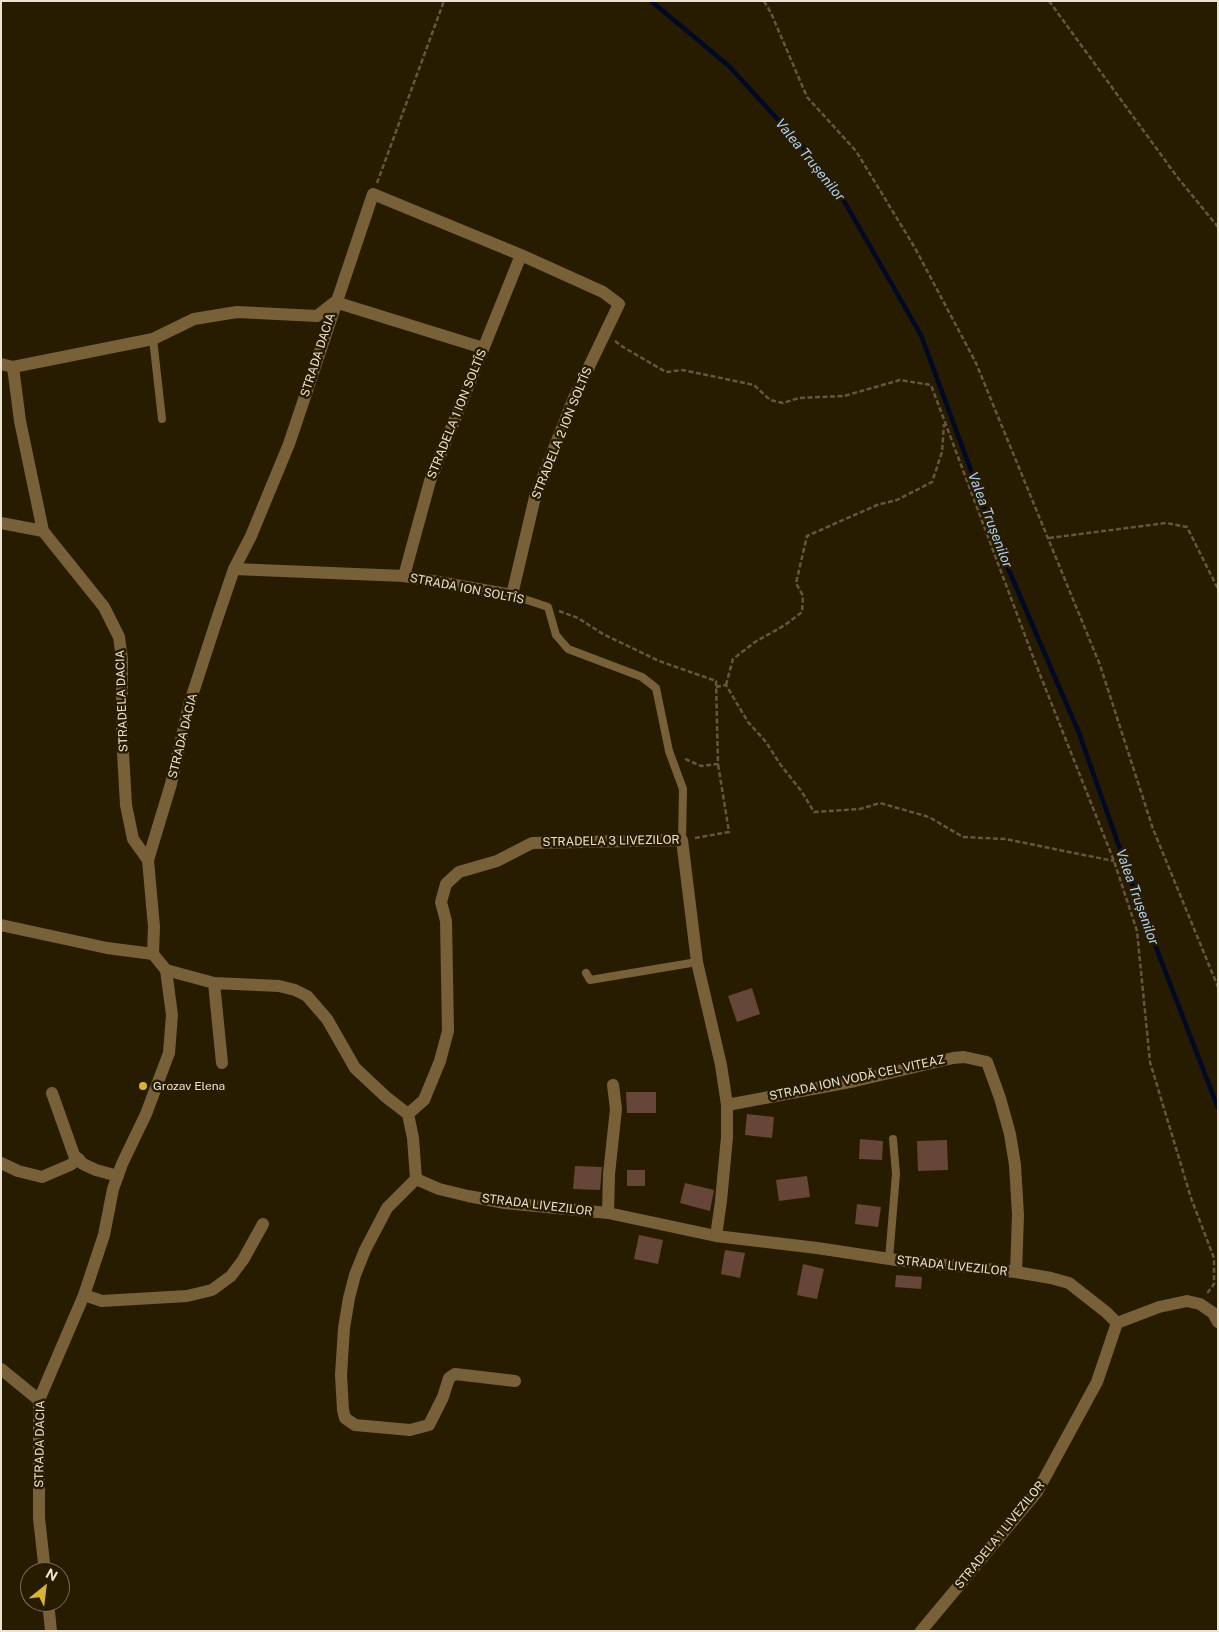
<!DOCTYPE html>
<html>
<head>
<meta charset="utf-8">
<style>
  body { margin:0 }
  #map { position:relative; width:1219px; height:1632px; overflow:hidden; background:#281c00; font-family:"Public Sans",sans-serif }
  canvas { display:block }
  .frame { position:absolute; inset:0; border:2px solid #ebe4d3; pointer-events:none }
  .north { position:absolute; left:20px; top:1562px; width:50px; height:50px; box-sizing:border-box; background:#281c00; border:1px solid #766c54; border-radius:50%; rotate:29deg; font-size:14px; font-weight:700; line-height:20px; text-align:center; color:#ebe4d3 }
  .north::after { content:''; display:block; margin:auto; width:18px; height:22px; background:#d8b434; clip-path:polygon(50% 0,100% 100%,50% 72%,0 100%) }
</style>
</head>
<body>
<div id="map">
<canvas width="1219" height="1632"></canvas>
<div class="frame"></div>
<div class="north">N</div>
</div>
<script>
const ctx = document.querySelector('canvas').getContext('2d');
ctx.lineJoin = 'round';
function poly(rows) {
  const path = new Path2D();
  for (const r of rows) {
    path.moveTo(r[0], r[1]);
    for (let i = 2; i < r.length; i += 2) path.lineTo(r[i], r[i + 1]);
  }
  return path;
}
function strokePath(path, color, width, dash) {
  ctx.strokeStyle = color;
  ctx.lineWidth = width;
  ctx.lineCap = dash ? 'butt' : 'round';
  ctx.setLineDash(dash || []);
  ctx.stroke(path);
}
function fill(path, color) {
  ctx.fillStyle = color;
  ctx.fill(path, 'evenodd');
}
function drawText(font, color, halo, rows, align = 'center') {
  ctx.font = font + ' "Public Sans",sans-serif';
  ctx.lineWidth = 5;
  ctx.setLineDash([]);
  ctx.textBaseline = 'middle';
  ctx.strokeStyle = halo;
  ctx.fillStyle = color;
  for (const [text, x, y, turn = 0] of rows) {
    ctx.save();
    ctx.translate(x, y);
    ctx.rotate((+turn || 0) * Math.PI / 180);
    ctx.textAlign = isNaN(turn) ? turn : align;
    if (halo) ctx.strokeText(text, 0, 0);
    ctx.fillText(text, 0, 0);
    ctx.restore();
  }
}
const stream = poly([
  [651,1,729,66,802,146,844,201,921,335,1001,552,1079,733,1142,911,1218,1108]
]);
const building = poly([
  [752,988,760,1014,737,1022,728,996],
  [626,1092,656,1092,656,1113,627,1113],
  [747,1114,774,1117,772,1138,745,1135],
  [860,1139,883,1141,882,1160,859,1159],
  [947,1140,948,1170,918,1171,917,1141],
  [575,1166,602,1167,600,1190,573,1189],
  [627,1170,645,1170,645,1186,627,1186],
  [807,1176,810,1197,779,1201,776,1180],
  [685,1183,714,1190,710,1211,680,1203],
  [857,1204,881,1207,878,1227,855,1224],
  [639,1235,663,1240,658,1264,634,1259],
  [725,1250,745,1253,740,1278,721,1274],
  [803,1264,824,1269,817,1299,797,1295],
  [896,1275,922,1277,921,1289,895,1287]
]);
const path = poly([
  [764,1,771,13,807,97,856,151,915,248,976,363,1100,665,1153,829,1218,987],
  [1049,1,1178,178,1218,227],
  [377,183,444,1],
  [615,341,623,347,666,372,683,370,754,385,770,400,783,403,799,398,844,396,900,380,931,385,1035,662,1114,861,1137,931,1150,1062,1191,1198,1214,1258,1214,1284,1206,1295],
  [1049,538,1166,523,1187,527,1218,589],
  [559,611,578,618,603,634,659,661,716,681,718,764,701,766,683,758],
  [726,685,733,659,755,642,785,625,802,612,803,596,796,583,807,536,877,505,897,500,932,482,942,452,944,424],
  [716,687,726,685,748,722,766,742,780,764,802,792,814,812,860,809,880,803,929,817,963,837,1005,839,1114,861],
  [695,838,729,832,718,764]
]);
const lane = poly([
  [153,339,162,419],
  [512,595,548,607,556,635,568,649,642,677,656,688,669,751,683,789,682,840],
  [586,973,590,980,697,962],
  [889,1259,896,1174,893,1139]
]);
const street = poly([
  [335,302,483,348],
  [1,364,13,367,153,339,194,319,237,312,317,316,335,302],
  [13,367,20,421,43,531,104,607,119,637,122,659,122,735,126,805,133,839,148,860],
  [1,523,43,531],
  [404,576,430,481,521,255],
  [1,925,107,948,153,954],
  [166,970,214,983,279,986,295,990,307,996,327,1019,355,1068,386,1097,408,1114,413,1138,416,1179],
  [214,983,222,1063],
  [52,1093,74,1155,83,1164,96,1170,118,1176],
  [727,1105,855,1081,953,1058,964,1057,987,1062,1000,1098,1010,1134,1015,1165,1018,1215,1016,1272],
  [408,1114,424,1100,440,1061,448,1031,446,921,441,902,446,884,459,872,497,861,532,843,682,840,697,962,721,1065,727,1105,727,1137,721,1201,716,1236],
  [1,1163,18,1171,42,1177,70,1165,79,1159],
  [416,1179,439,1189,468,1196,505,1203,608,1213,716,1236,817,1248,896,1260,1016,1272,1051,1278,1069,1283,1106,1312,1117,1323],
  [416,1179,387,1208,365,1250,355,1275,349,1298,344,1328,341,1375,343,1410,345,1418,355,1425,410,1430,429,1425,443,1397,449,1378,455,1374,515,1381],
  [608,1213,609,1174,616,1109,613,1085],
  [84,1295,102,1301,187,1296,212,1290,231,1276,243,1260,263,1224],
  [1117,1323,1159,1307,1187,1301,1200,1304,1213,1313,1218,1322],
  [1,1369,39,1400],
  [45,1572,39,1518,39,1400,84,1295,104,1235,113,1189,122,1164,146,1114,169,1053,172,1015,166,970,153,954,154,927,148,860,171,784,189,705,216,622,234,569,251,536,289,444,373,194,521,255,603,292,619,304,574,398,535,497,512,595,404,576,234,569],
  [48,1602,51,1631],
  [921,1631,1037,1492,1097,1382,1117,1323]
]);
const markers = [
  [143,1086,5,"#d8b434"]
];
const streetNames = [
  ["STRADA DACIA",318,355,-72],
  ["STRADELA 1 ION SOLTÎS",457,414,-68],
  ["STRADELA 2 ION SOLTÎS",562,433,-68],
  ["STRADA ION SOLTÎS",467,589,11],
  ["STRADELA DACIA",122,701,-92],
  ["STRADA DACIA",183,736,-76],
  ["STRADELA 3 LIVEZILOR",611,841,-1],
  ["STRADA ION VODĂ CEL VITEAZ",857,1078,-12],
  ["STRADA LIVEZILOR",537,1205,7],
  ["STRADA LIVEZILOR",952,1266,6],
  ["STRADA DACIA",40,1444,-89],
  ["STRADELA 1 LIVEZILOR",1000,1535,-51]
];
const poiNames = [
  ["Grozav Elena",153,1086]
];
const waterNames = [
  ["Valea Trușenilor",810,160,51],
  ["Valea Trușenilor",990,520,69],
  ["Valea Trușenilor",1137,897,70]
];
strokePath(stream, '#000925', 4.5);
fill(building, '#664638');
strokePath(path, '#63583f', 2.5, [5, 2.5]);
strokePath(lane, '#786139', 8);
strokePath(street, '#786139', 12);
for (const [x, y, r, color] of markers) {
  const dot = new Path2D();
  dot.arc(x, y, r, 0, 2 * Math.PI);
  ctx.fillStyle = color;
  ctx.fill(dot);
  strokePath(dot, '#281c00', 2);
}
drawText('12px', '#ebe4d3', '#281c00', streetNames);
drawText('12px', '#ebe4d3', '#281c00', poiNames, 'left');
drawText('italic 14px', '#afd1f9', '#281c00', waterNames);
</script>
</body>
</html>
